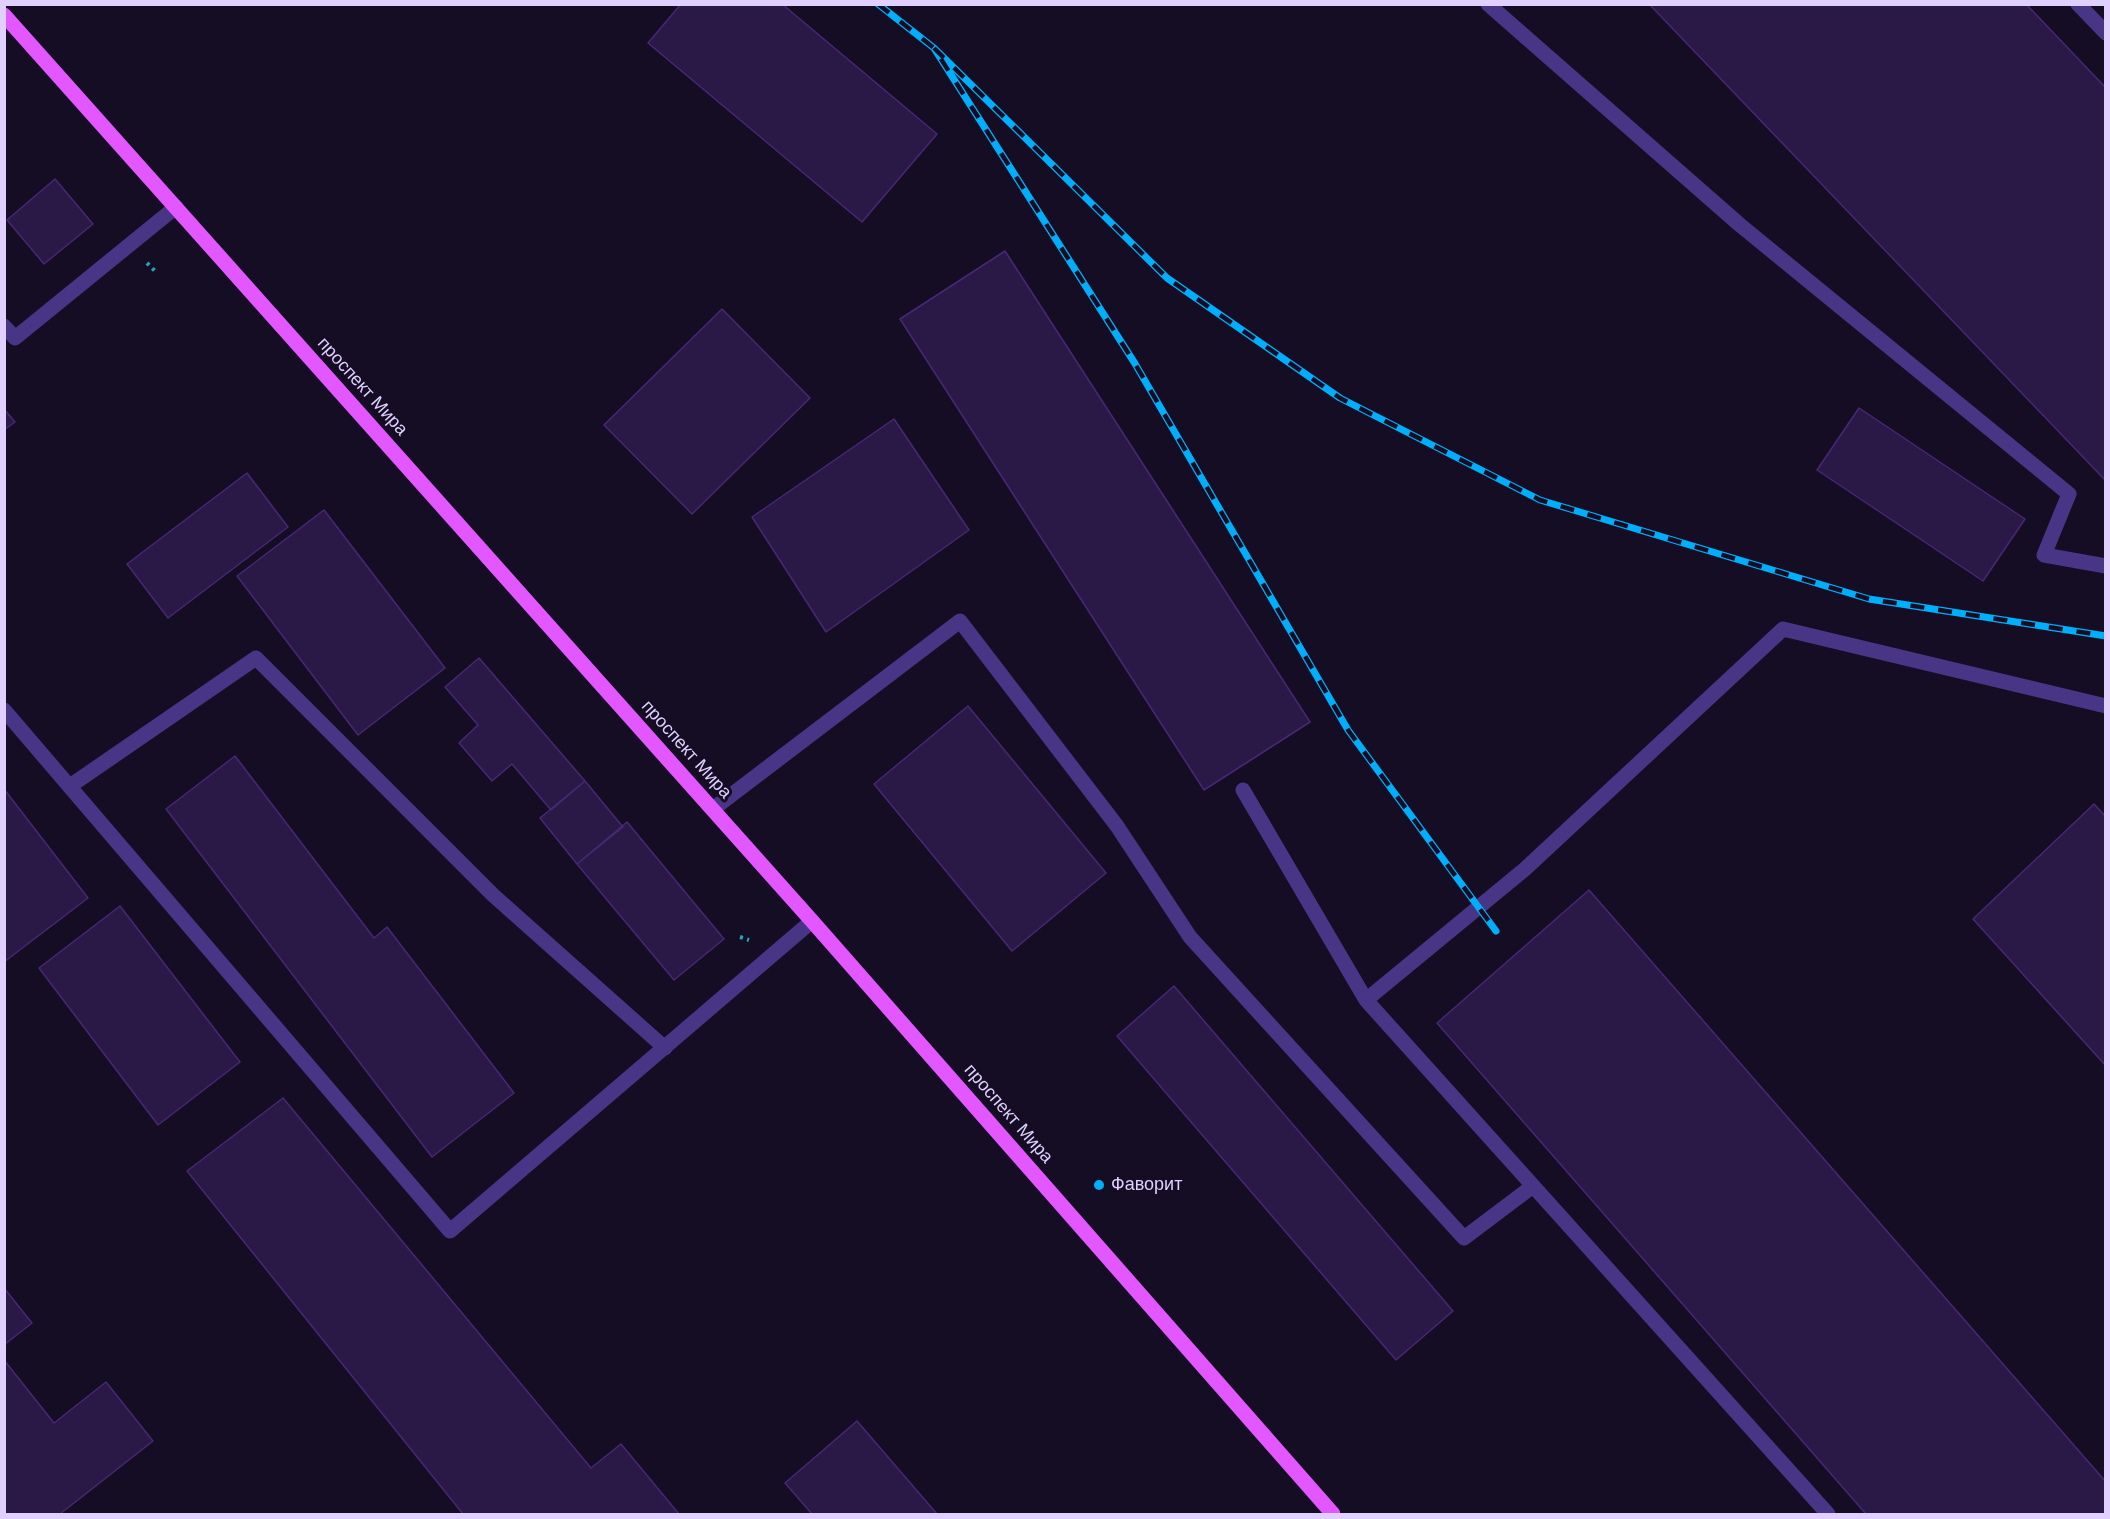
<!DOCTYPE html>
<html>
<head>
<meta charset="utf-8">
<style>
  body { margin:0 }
  #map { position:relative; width:2110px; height:1519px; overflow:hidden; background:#150d24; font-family:"DM Sans",sans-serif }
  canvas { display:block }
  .frame { position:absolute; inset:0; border:6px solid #dfd0ff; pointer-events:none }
</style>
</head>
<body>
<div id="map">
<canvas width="2110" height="1519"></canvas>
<div class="frame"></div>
</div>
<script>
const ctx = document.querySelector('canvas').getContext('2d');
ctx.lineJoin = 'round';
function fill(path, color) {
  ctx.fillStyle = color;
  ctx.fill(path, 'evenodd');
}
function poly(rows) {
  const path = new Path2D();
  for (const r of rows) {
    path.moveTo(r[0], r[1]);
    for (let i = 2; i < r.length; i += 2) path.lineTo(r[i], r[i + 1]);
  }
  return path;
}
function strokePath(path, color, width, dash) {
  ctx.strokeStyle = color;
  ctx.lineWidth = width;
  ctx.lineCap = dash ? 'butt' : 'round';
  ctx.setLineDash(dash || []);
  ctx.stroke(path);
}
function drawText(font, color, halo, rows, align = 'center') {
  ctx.font = font + ' "DM Sans",sans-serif';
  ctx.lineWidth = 6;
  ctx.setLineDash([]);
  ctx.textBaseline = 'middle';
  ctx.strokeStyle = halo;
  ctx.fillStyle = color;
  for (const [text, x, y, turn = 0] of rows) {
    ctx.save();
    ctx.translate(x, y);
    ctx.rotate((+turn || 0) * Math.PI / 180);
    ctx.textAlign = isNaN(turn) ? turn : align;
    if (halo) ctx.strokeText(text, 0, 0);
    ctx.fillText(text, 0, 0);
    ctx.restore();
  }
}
const building = poly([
  [681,4,782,4,937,134,862,222,648,43,681,4],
  [1649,4,2026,4,2106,88,2106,481,1649,4],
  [55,179,93,224,44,264,7,220,55,179],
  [1005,251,1310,722,1204,790,900,319,1005,251],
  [722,309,810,398,692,514,604,425,722,309],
  [1859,408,2025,519,1983,581,1817,470,1859,408],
  [4,409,15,422,4,430,4,409],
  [894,419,969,530,826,632,752,517,894,419],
  [247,473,288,527,168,618,127,564,247,473],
  [324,510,445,668,358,735,237,576,324,510],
  [479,658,585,781,551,810,512,764,492,781,459,743,478,725,445,687,479,658],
  [968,706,1106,873,1012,951,874,784,968,706],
  [235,756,374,938,387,927,514,1093,432,1157,166,809,235,756],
  [585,781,623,827,577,864,540,818,585,781],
  [4,789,88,898,4,962,4,789],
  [2094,804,2106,817,2106,1066,1973,919,2094,804],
  [627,822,724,939,674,980,577,864,627,822],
  [1589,890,2106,1482,2106,1514,1866,1514,1437,1023,1589,890],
  [120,906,240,1062,158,1125,39,968,120,906],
  [1174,986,1453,1311,1396,1360,1117,1036,1174,986],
  [283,1098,591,1468,621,1444,679,1514,463,1514,187,1171,283,1098],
  [4,1288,32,1323,4,1345,4,1288],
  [4,1360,54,1423,106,1382,153,1441,60,1514,4,1514,4,1360],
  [857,1421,937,1514,812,1514,785,1483,857,1421]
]);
const path = poly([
  [147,263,155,271],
  [740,937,749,940]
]);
const minor = poly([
  [1488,4,1740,225,2069,494,2044,555,2106,566],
  [2078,4,2106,33],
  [4,326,15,338,176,207],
  [4,710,450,1231,812,921],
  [70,786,256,658,493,895,665,1048],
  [1243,790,1366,1000],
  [713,809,960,621,1117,826,1190,937,1464,1238,1533,1186],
  [1828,1514,1366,1000,1525,869,1783,629,2106,706]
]);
const major = poly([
  [4,15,812,921,1333,1514]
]);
const rail = poly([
  [878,4,934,48,1134,362,1348,730,1496,931],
  [934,48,1167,278,1340,398,1540,500,1869,599,2106,636]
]);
const markers = [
  [1099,1185,6,"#00affb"]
];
const streetNames = [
  ["проспект Мира",362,387,48],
  ["проспект Мира",686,750,48],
  ["проспект Мира",1008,1114,49]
];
const poiNames = [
  ["Фаворит",1111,1185]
];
fill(building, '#2a1846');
strokePath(building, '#462873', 1.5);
strokePath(path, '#27a6bb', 4, [3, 4.5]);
strokePath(minor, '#483586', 15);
strokePath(major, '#e257ff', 15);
strokePath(rail, '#00affb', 7);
strokePath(rail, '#150d24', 4.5, [14]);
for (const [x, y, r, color] of markers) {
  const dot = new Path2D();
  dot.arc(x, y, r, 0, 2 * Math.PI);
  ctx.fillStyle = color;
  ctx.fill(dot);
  strokePath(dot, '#150d24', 2);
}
drawText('18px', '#dfd0ff', '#150d24', streetNames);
drawText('18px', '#dfd0ff', '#150d24', poiNames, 'left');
</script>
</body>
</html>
